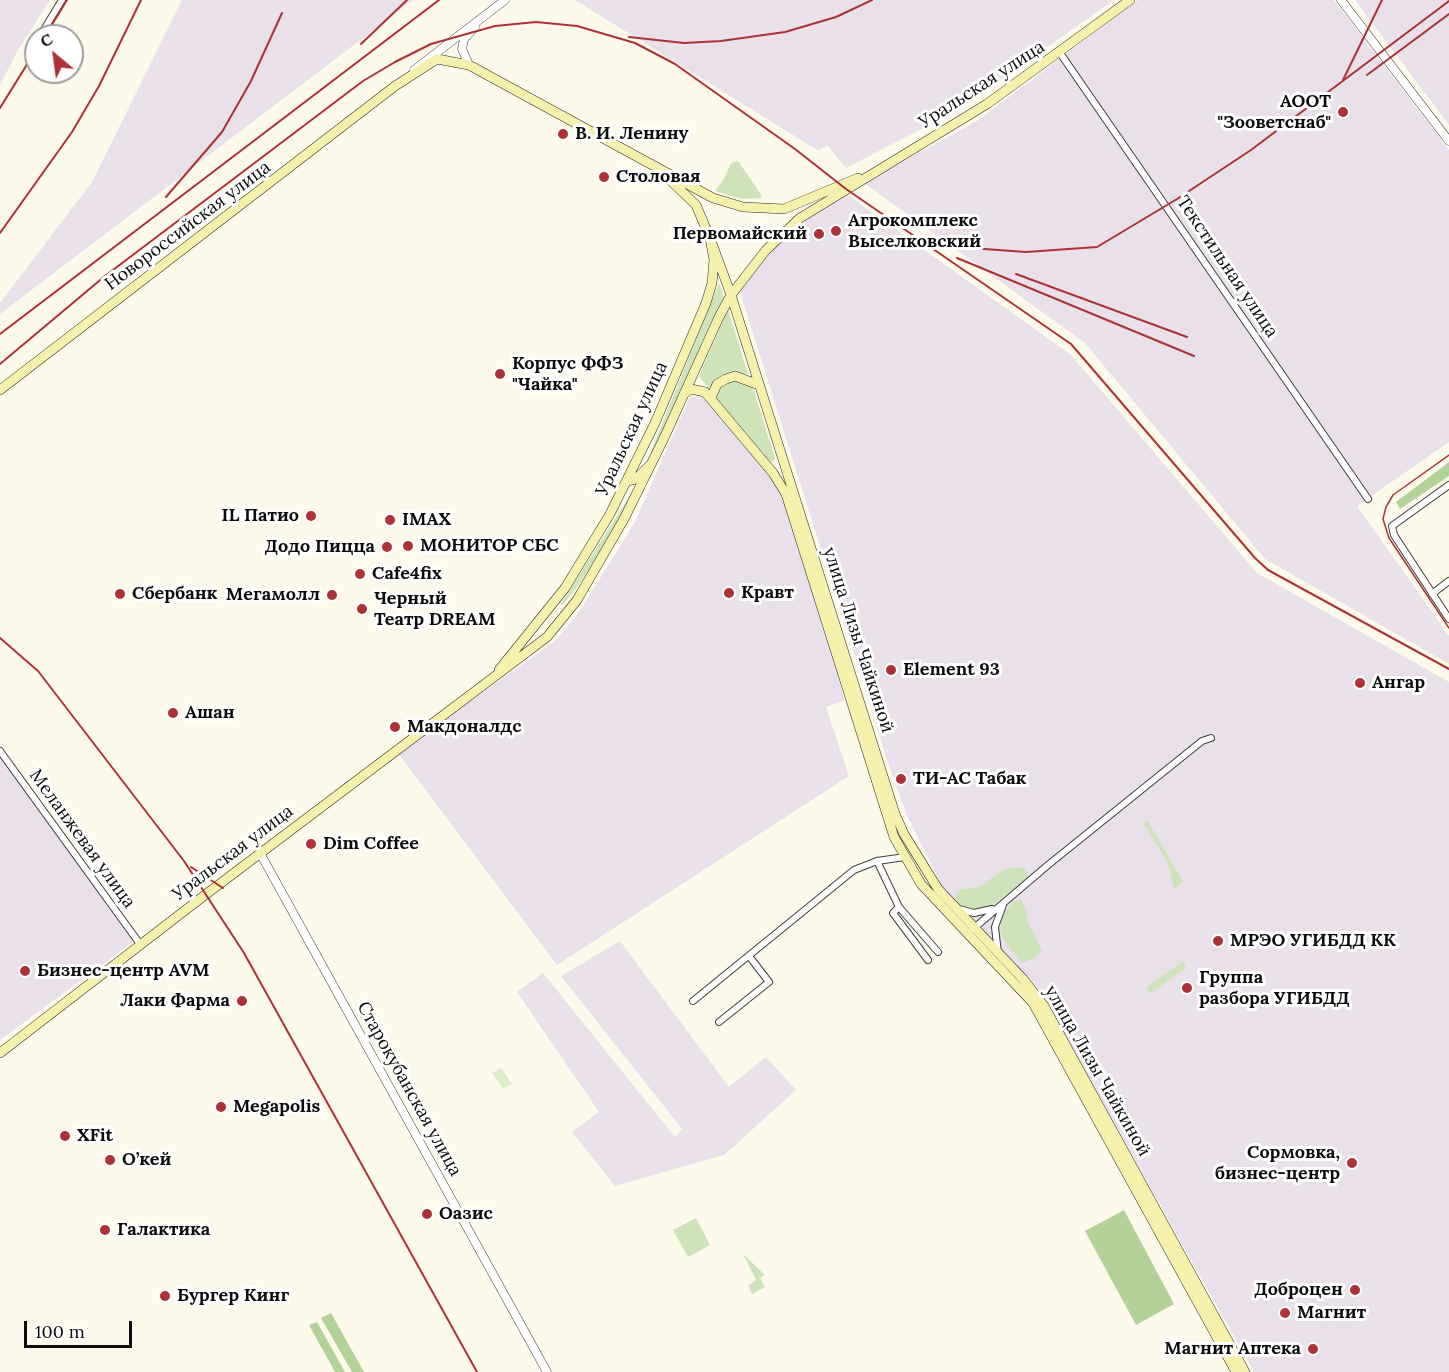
<!DOCTYPE html>
<html>
<head>
<meta charset="utf-8">
<style>
  body { margin:0 }
  #map { position:relative; width:1449px; height:1372px; overflow:hidden; background:#fdfaec; font-family:Lora,serif }
  canvas { display:block }
  .north { position:absolute; left:24px; top:24px; width:60px; height:60px; box-sizing:border-box; background:#fff; border:2px solid #9d9d9d; border-radius:50%; rotate:331deg; font-size:16px; font-weight:700; line-height:24px; text-align:center; color:#0b0b0b }
  .north::after { content:''; display:block; margin:auto; width:21px; height:27px; background:#ac3236; clip-path:polygon(50% 0,100% 100%,50% 72%,0 100%) }
  .scale { position:absolute; left:24px; top:1321px; width:108px; height:27px; box-sizing:border-box; border:3px solid #0b0b0b; border-top:0; padding-left:8px; font-size:18px; line-height:21px; white-space:nowrap; color:#0b0b0b; -webkit-text-stroke:4px #fff; paint-order:stroke }
</style>
</head>
<body>
<div id="map">
<canvas width="1449" height="1372"></canvas>
<div class="north">С</div>
<div class="scale">100 m</div>
</div>
<script>
const ctx = document.querySelector('canvas').getContext('2d');
ctx.lineJoin = 'round';
function fill(path, color) {
  ctx.fillStyle = color;
  ctx.fill(path, 'evenodd');
}
function poly(rows) {
  const path = new Path2D();
  for (const r of rows) {
    path.moveTo(r[0], r[1]);
    for (let i = 2; i < r.length; i += 2) path.lineTo(r[i], r[i + 1]);
  }
  return path;
}
function strokePath(path, color, width, dash) {
  ctx.strokeStyle = color;
  ctx.lineWidth = width;
  ctx.lineCap = dash ? 'butt' : 'round';
  ctx.setLineDash(dash || []);
  ctx.stroke(path);
}
function drawText(font, color, halo, rows, align = 'center') {
  ctx.font = font + ' Lora,serif';
  ctx.lineWidth = 6;
  ctx.setLineDash([]);
  ctx.textBaseline = 'middle';
  ctx.strokeStyle = halo;
  ctx.fillStyle = color;
  for (const [text, x, y, turn = 0] of rows) {
    ctx.save();
    ctx.translate(x, y);
    ctx.rotate((+turn || 0) * Math.PI / 180);
    ctx.textAlign = isNaN(turn) ? turn : align;
    if (halo) ctx.strokeText(text, 0, 0);
    ctx.fillText(text, 0, 0);
    ctx.restore();
  }
}
const industrial = poly([
  [0,0,50,0,18,50,0,85],
  [182,0,413,0,0,314,0,303,92,182],
  [575,0,1114,0,958,110,846,168,827,145,819,151],
  [1138,0,1334,0,1449,150,1449,442,1357,506,1449,636,1449,664,1265,559,1085,343,864,183,977,121],
  [1355,0,1449,0,1449,125],
  [848,195,1071,355,1257,573,1449,682,1449,1372,1254,1372,1040,991,956,904,942,886,907,816,889,766,740,292,767,256,800,223,828,204],
  [690,397,701,397,711,404,771,475,785,503,833,654,844,701,826,707,849,776,557,965,398,753,555,641,579,612,634,524],
  [0,756,134,941,0,1040],
  [620,941,729,1087,766,1057,796,1090,724,1155,615,1186,572,1132,599,1112,517,992,543,973,675,1137,682,1129,561,976]
]);
const green = poly([
  [738,161,760,193,762,198,742,199,715,191,724,179,731,163],
  [719,283,724,297,708,328,646,470,644,469],
  [728,309,748,374,732,372,715,380,709,389,699,376],
  [735,379,745,382,753,388,775,458,773,462,769,461,715,396,719,388],
  [636,486,609,538,582,580,563,605,561,604],
  [1147,820,1183,882,1174,888,1168,863,1144,824],
  [1022,867,1027,871,1028,877,989,908,974,910,956,904,956,894,962,889,979,887,1003,870],
  [1021,899,1026,910,1027,920,1042,951,1033,959,1021,963,1001,936,1000,928,1002,915,1014,901],
  [1183,961,1186,965,1184,969,1151,993,1148,992,1147,987],
  [696,1218,710,1245,688,1257,673,1230],
  [743,1254,765,1275,760,1278,765,1287,752,1294,748,1286,756,1280]
]);
const forest = poly([
  [1449,462,1449,476,1400,509,1396,502],
  [1124,1210,1174,1304,1136,1325,1085,1231],
  [331,1313,364,1372,352,1372,321,1318],
  [317,1322,345,1372,335,1372,309,1325]
]);
const pitch = poly([
  [501,1068,512,1084,503,1089,492,1073]
]);
const minor = poly([
  [40,36,62,0],
  [32,50,36,43],
  [1060,53,1368,499],
  [1449,485,1392,526,1394,535,1449,619],
  [1432,594,1449,581],
  [0,751,140,944],
  [877,861,899,907,893,913,928,960],
  [899,907,938,952],
  [959,909,974,913,992,909],
  [973,929,1048,865,1202,741,1211,738],
  [998,953,995,927,1003,905],
  [693,1001,854,870,877,861,905,857],
  [719,1022,769,982,749,956]
]);
const tertiary = poly([
  [1341,0,1449,141],
  [469,65,462,49,464,39,475,27],
  [414,70,505,0],
  [260,853,547,1372]
]);
const secondary = poly([
  [710,238,731,295,895,814,904,834,938,889,1023,979,1044,1006,1245,1372],
  [0,390,395,86,437,59,469,65,713,198,743,207,784,209,858,178],
  [684,394,691,389,705,392,773,473,786,494,894,837,921,884,1033,1003,1236,1372],
  [711,398,717,384,726,379,735,376,759,385],
  [628,481,636,479,650,465],
  [499,670,565,588,610,514,655,423,706,303,712,283,714,260,710,238,696,205,672,182],
  [0,1053,205,895,547,637,577,600,624,519,665,436,719,317,731,295,766,250,800,218,987,104,1130,0]
]);
const tram = poly([
  [1449,455,1393,495,1386,507,1383,519,1389,538,1449,628]
]);
const rail = poly([
  [45,36,67,0],
  [629,37,684,43,721,41,785,32,836,17,872,0],
  [361,44,407,0],
  [1367,75,1449,14],
  [1343,80,1382,0],
  [0,108,36,50],
  [166,197,222,132,251,81,282,13],
  [0,233,72,132,99,86,141,0],
  [930,240,940,245,957,247,1026,252,1097,247,1177,199,1251,150,1449,1],
  [957,258,1194,356],
  [1016,274,1187,337],
  [0,334,439,0],
  [0,364,105,276,363,81,395,62,431,44,495,26,536,22,577,26,635,43,675,64,795,149,846,189,1071,344,1255,558,1268,570,1449,669],
  [0,638,38,671,184,861,244,953,477,1372],
  [191,867,223,888]
]);
const markers = [
  [1343,112,6,"#ac3236"],
  [563,134,6,"#ac3236"],
  [604,177,6,"#ac3236"],
  [836,231,6,"#ac3236"],
  [819,234,6,"#ac3236"],
  [500,374,6,"#ac3236"],
  [311,516,6,"#ac3236"],
  [390,520,6,"#ac3236"],
  [408,546,6,"#ac3236"],
  [387,547,6,"#ac3236"],
  [360,574,6,"#ac3236"],
  [729,593,6,"#ac3236"],
  [120,594,6,"#ac3236"],
  [332,595,6,"#ac3236"],
  [362,609,6,"#ac3236"],
  [891,670,6,"#ac3236"],
  [1360,683,6,"#ac3236"],
  [173,713,6,"#ac3236"],
  [395,727,6,"#ac3236"],
  [901,779,6,"#ac3236"],
  [311,844,6,"#ac3236"],
  [1218,941,6,"#ac3236"],
  [25,971,6,"#ac3236"],
  [1187,988,6,"#ac3236"],
  [242,1001,6,"#ac3236"],
  [221,1107,6,"#ac3236"],
  [65,1136,6,"#ac3236"],
  [110,1160,6,"#ac3236"],
  [1352,1163,6,"#ac3236"],
  [427,1214,6,"#ac3236"],
  [105,1230,6,"#ac3236"],
  [1355,1290,6,"#ac3236"],
  [165,1296,6,"#ac3236"],
  [1285,1313,6,"#ac3236"],
  [1313,1349,6,"#ac3236"]
];
const streetNames = [
  ["Уральская улица",982,85,-33],
  ["Новороссийская улица",188,226,-37],
  ["Текстильная улица",1227,267,56],
  ["Уральская улица",632,429,-65],
  ["улица Лизы Чайкиной",858,640,72],
  ["Меланжевая улица",82,839,54],
  ["Уральская улица",233,853,-37],
  ["улица Лизы Чайкиной",1097,1071,60],
  ["Старокубанская улица",409,1089,61]
];
const poiNames = [
  ["АООТ",1331,102,"right"],
  ["\"Зооветснаб\"",1331,123,"right"],
  ["В. И. Ленину",575,134],
  ["Столовая",616,177],
  ["Агрокомплекс",848,221],
  ["Выселковский",848,242],
  ["Первомайский",807,234,"right"],
  ["Корпус ФФЗ",512,364],
  ["\"Чайка\"",512,385],
  ["IL Патио",299,516,"right"],
  ["IMAX",402,520],
  ["МОНИТОР СБС",420,546],
  ["Додо Пицца",375,547,"right"],
  ["Cafe4fix",372,574],
  ["Кравт",741,593],
  ["Сбербанк",132,594],
  ["Мегамолл",320,595,"right"],
  ["Черный",374,599],
  ["Театр DREAM",374,620],
  ["Element 93",903,670],
  ["Ангар",1372,683],
  ["Ашан",185,713],
  ["Макдоналдс",407,727],
  ["ТИ-АС Табак",913,779],
  ["Dim Coffee",323,844],
  ["МРЭО УГИБДД КК",1230,941],
  ["Бизнес-центр AVM",37,971],
  ["Группа",1199,978],
  ["разбора УГИБДД",1199,999],
  ["Лаки Фарма",230,1001,"right"],
  ["Megapolis",233,1107],
  ["XFit",77,1136],
  ["Сормовка,",1340,1153,"right"],
  ["бизнес-центр",1340,1174,"right"],
  ["О’кей",122,1160],
  ["Оазис",439,1214],
  ["Галактика",117,1230],
  ["Доброцен",1343,1290,"right"],
  ["Бургер Кинг",177,1296],
  ["Магнит",1297,1313],
  ["Магнит Аптека",1301,1349,"right"]
];
fill(industrial, '#e9e0ea');
fill(green, '#cee3b9');
fill(forest, '#b3d29a');
fill(pitch, '#dfecca');
strokePath(minor, '#3e3e3e', 8);
strokePath(tertiary, '#3e3e3e', 9);
strokePath(secondary, '#2d2d2d', 10);
strokePath(minor, '#fff', 6);
strokePath(tertiary, '#fff', 8);
strokePath(secondary, '#f6f0ad', 9);
strokePath(tram, '#ac3236', 1.5);
strokePath(rail, '#ac3236', 2);
for (const [x, y, r, color] of markers) {
  const dot = new Path2D();
  dot.arc(x, y, r, 0, 2 * Math.PI);
  ctx.fillStyle = color;
  ctx.fill(dot);
  strokePath(dot, '#fff', 2);
}
drawText('18px', '#0b0b0b', '#fff', streetNames);
drawText('bold 18px', '#0b0b0b', '#fff', poiNames, 'left');
</script>
</body>
</html>
